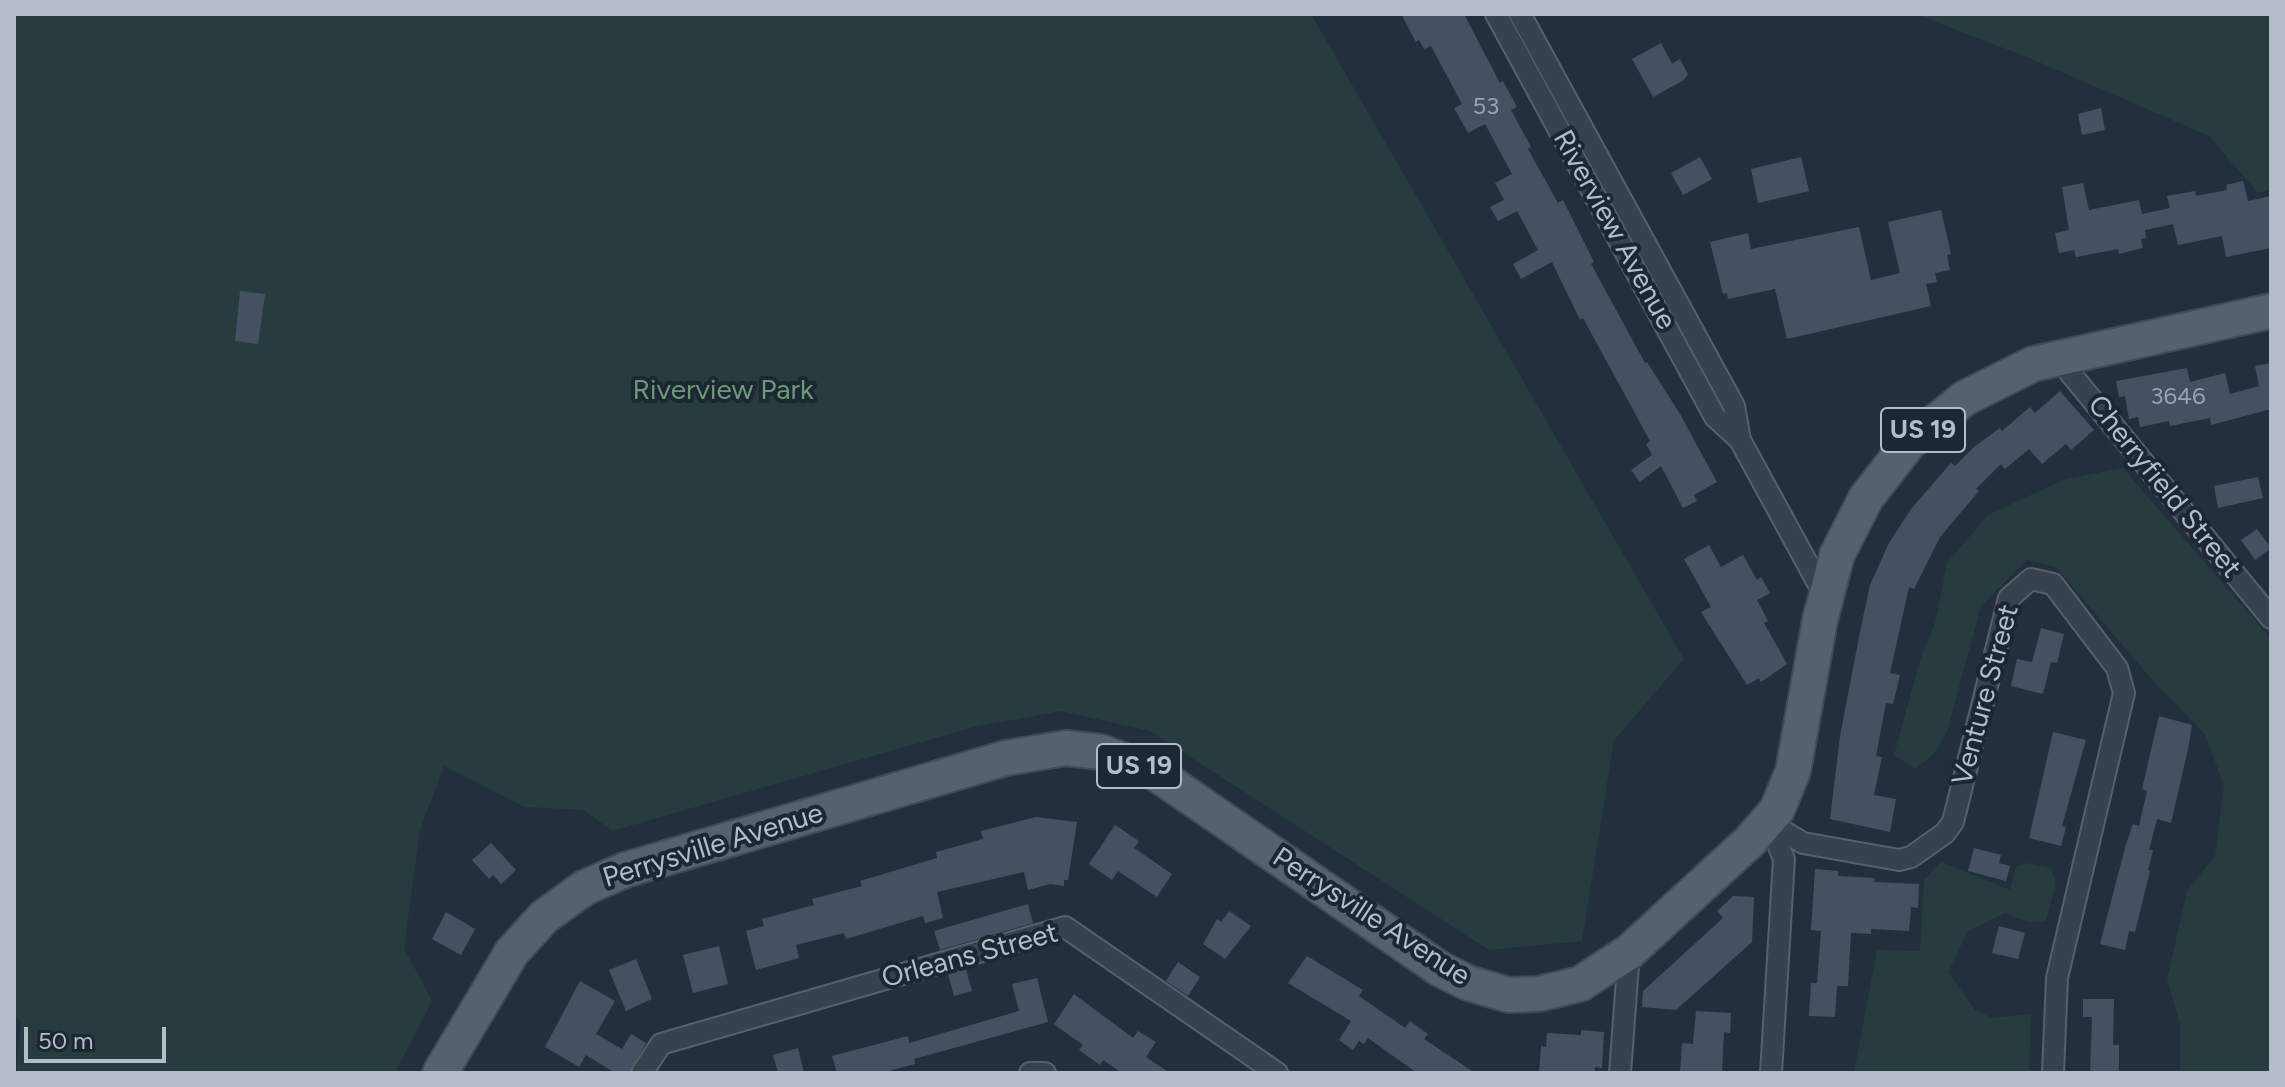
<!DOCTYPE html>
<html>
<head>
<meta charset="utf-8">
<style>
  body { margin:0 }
  #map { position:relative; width:2285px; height:1087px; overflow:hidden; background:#242f3e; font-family:Figtree,sans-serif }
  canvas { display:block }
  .frame { position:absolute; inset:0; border:16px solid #b4bcc9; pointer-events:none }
  .scale { position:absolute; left:24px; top:1027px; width:142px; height:36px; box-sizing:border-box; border:4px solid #b4bcc9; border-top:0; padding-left:10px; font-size:24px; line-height:28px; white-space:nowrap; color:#b4bcc9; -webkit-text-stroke:6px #1d2633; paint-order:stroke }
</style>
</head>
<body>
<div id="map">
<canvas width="2285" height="1087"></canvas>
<div class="frame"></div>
<div class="scale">50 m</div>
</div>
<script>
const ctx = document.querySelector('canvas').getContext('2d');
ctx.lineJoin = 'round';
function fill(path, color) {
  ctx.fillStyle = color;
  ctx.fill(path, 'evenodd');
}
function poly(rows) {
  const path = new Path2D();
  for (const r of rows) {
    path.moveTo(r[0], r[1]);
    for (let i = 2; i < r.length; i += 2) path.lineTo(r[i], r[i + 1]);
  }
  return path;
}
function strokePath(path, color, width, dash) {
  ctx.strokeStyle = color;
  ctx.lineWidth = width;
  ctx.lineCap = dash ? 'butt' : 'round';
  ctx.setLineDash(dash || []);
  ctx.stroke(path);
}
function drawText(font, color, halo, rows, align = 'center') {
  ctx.font = font + ' Figtree,sans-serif';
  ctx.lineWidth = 8;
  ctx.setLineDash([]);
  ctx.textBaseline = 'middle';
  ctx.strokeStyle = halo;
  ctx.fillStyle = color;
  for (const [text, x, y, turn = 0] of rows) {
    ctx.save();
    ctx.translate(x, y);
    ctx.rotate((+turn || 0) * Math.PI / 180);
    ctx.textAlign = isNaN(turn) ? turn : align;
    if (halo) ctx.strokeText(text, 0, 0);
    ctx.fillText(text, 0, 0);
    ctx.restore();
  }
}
const green = poly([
  [14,14,1311,14,1684,659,1614,740,1582,941,1489,950,1150,731,1061,711,974,727,612,831,584,810,525,807,444,766,420,830,404,948,432,1001,395,1073,16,1073,21,1021,14,1017],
  [1915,14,2271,14,2271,189,2258,193,2209,136,2027,57],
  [2123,468,2271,639,2271,1073,2180,1073,2180,1023,2167,979,2187,891,2215,856,2224,785,2204,733,2156,684,2056,567,2027,560,1981,606,1947,732,1934,754,1915,769,1894,755,1920,660,1936,620,1947,563,1988,515,2065,479],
  [1941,862,2010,890,2016,867,2027,863,2051,868,2056,883,2046,921,2028,922,2005,913,1968,931,1948,972,1975,1010,1992,1018,2031,1014,2029,1073,1854,1073,1877,950,1920,951,1924,880]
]);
const building = poly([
  [1401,14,1464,14,1500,83,1503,81,1517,107,1511,110,1531,147,1528,149,1558,203,1563,200,1594,262,1591,264,1645,363,1647,362,1680,414,1717,482,1694,495,1697,501,1683,508,1661,466,1640,482,1631,470,1652,455,1646,444,1650,441,1583,318,1580,320,1552,262,1521,279,1513,264,1538,250,1517,211,1498,221,1490,207,1504,200,1495,183,1512,174,1485,124,1468,133,1454,108,1462,104,1431,46,1424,49,1419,40,1416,42],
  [1661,43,1672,64,1680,59,1688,74,1684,80,1653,97,1632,59],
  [2101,108,2105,130,2082,135,2078,114],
  [1700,157,1712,179,1683,195,1671,173],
  [1801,157,1809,191,1758,203,1751,169],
  [2243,181,2248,201,2271,196,2271,248,2226,257,2222,236,2178,245,2173,224,2145,230,2146,238,2141,239,2143,248,2119,254,2118,249,2076,257,2074,250,2059,253,2055,233,2069,230,2062,187,2083,183,2089,210,2139,200,2142,214,2170,208,2167,196,2195,191,2196,196,2227,190,2226,185],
  [1941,210,1951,254,1947,255,1950,270,1935,273,1937,282,1926,284,1931,306,1787,339,1775,289,1728,299,1727,293,1723,294,1710,242,1748,233,1751,249,1859,227,1871,280,1900,273,1888,222],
  [240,291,265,294,258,344,235,341],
  [2271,363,2271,409,2211,425,2210,418,2170,426,2169,421,2140,427,2138,417,2129,419,2125,396,2119,397,2116,381,2187,368,2190,382,2225,373,2230,394,2259,386,2255,366],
  [2060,391,2094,430,2071,450,2066,444,2042,464,2029,449,2005,469,2001,464,1976,489,1979,491,1940,537,1914,589,1909,587,1890,673,1900,675,1893,704,1886,703,1876,756,1882,757,1874,795,1896,799,1890,832,1830,819,1840,736,1861,627,1870,585,1889,543,1911,509,1951,463,1955,466,1974,447,2000,428,2002,431,2030,407,2035,413],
  [2258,477,2263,498,2218,508,2214,486],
  [2257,529,2271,548,2255,560,2241,540],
  [1709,545,1721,567,1743,555,1757,580,1761,577,1770,593,1757,600,1768,621,1764,623,1787,664,1761,682,1759,678,1747,685,1701,612,1711,607,1684,559],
  [2041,628,2064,634,2057,663,2051,662,2043,694,2011,686,2017,659,2032,662],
  [2159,716,2192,725,2188,749,2171,823,2157,819,2149,850,2153,850,2148,870,2150,871,2135,932,2129,931,2125,950,2100,944,2126,844,2133,824,2139,826,2147,791,2142,789],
  [2053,732,2086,740,2062,826,2066,827,2061,846,2029,838],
  [1036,817,1077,822,1068,880,1064,880,1064,886,1050,884,1028,890,1024,872,937,892,943,918,925,923,923,916,846,939,844,933,796,945,799,958,756,970,746,931,764,926,762,919,814,905,812,899,862,886,860,881,937,858,936,852,983,839,981,831],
  [1115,825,1139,841,1134,848,1172,874,1157,897,1118,871,1112,880,1089,864],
  [491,843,516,870,501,884,493,875,489,879,472,860],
  [1974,848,2001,855,1999,863,2010,866,2006,881,1968,871],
  [1815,869,1838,871,1838,876,1875,878,1874,882,1919,884,1918,908,1911,907,1909,931,1871,929,1871,934,1851,933,1848,986,1837,986,1835,1017,1809,1016,1811,983,1817,983,1821,931,1811,930],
  [1733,896,1754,897,1752,942,1676,1010,1642,1007,1643,991,1723,918,1717,911],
  [1028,904,1033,923,940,950,934,931],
  [1229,911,1251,926,1225,959,1203,944,1217,919,1221,922],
  [446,912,475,929,461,955,432,939],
  [1999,926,2025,933,2018,959,1992,953],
  [719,946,728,984,693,993,683,955],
  [1307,956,1363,990,1359,996,1405,1028,1410,1021,1428,1034,1424,1039,1475,1073,1417,1073,1368,1038,1364,1044,1359,1041,1353,1050,1339,1040,1351,1021,1288,983],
  [636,959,652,999,626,1011,609,970],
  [1178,962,1200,977,1188,996,1166,981],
  [966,969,972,991,954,996,948,974],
  [1037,978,1048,1022,914,1059,915,1064,881,1073,837,1073,832,1056,908,1036,909,1043,1019,1011,1012,984],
  [580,981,615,1001,596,1034,622,1049,631,1034,646,1043,629,1073,615,1073,586,1055,579,1067,545,1047],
  [1074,994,1133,1038,1138,1031,1156,1042,1146,1057,1170,1073,1122,1073,1103,1060,1100,1065,1079,1050,1083,1045,1054,1024],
  [2083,999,2114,999,2113,1045,2119,1045,2119,1073,2090,1073,2092,1017,2083,1017],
  [1696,1011,1731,1013,1730,1033,1724,1032,1722,1073,1680,1073,1682,1043,1693,1044],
  [1581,1030,1604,1032,1602,1068,1595,1067,1595,1073,1539,1073,1541,1046,1546,1047,1547,1033,1581,1035],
  [798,1048,804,1073,778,1073,773,1055]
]);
const minor = poly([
  [1496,14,1715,417,1740,440,1825,596],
  [1520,14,1734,406,1740,440],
  [2057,357,2271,618],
  [1768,822,1803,843,1899,860,1911,857,1945,833,1953,822,2009,598,2031,579,2053,584,2117,668,2124,693,2057,978,2053,1073],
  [1770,825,1784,859,1771,1073],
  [642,1073,661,1044,1065,927,1277,1073],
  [1030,1073,1045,1073],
  [1620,1073,1629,952]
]);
const primary = poly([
  [440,1073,512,952,544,917,584,888,625,870,1006,758,1066,748,1101,752,1154,772,1440,969,1468,983,1509,995,1538,994,1580,984,1629,952,1750,841,1777,810,1793,771,1820,620,1837,555,1866,498,1909,443,1965,398,2033,364,2271,311]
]);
const numberNames = [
  ["53",1486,107],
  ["3646",2178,397]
];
const shields = [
  [1923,430,84],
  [1139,766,84]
];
const shieldNames = [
  ["US 19",1923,430],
  ["US 19",1139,766]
];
const streetNames = [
  ["Riverview Avenue",1614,230,61],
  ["Cherryfield Street",2164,487,51],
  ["Venture Street",1986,695,-75],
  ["Perrysville Avenue",713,846,-17],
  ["Perrysville Avenue",1371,917,33],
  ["Orleans Street",970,956,-15]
];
const parkNames = [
  ["Riverview Park",723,391]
];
fill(green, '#263c3f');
fill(building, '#455162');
strokePath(minor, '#565f6c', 24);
strokePath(primary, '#414a57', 38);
strokePath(minor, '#38414e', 20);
strokePath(primary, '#56606e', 34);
drawText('24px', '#98a1af', null, numberNames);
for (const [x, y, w] of shields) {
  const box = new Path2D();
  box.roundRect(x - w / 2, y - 22, w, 44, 6);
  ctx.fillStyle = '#1d2633';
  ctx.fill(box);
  strokePath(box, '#b4bcc9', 2);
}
drawText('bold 26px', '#b4bcc9', null, shieldNames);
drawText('28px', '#b4bcc9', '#1d2633', streetNames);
drawText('28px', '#6b9a76', '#1d2633', parkNames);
</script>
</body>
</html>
